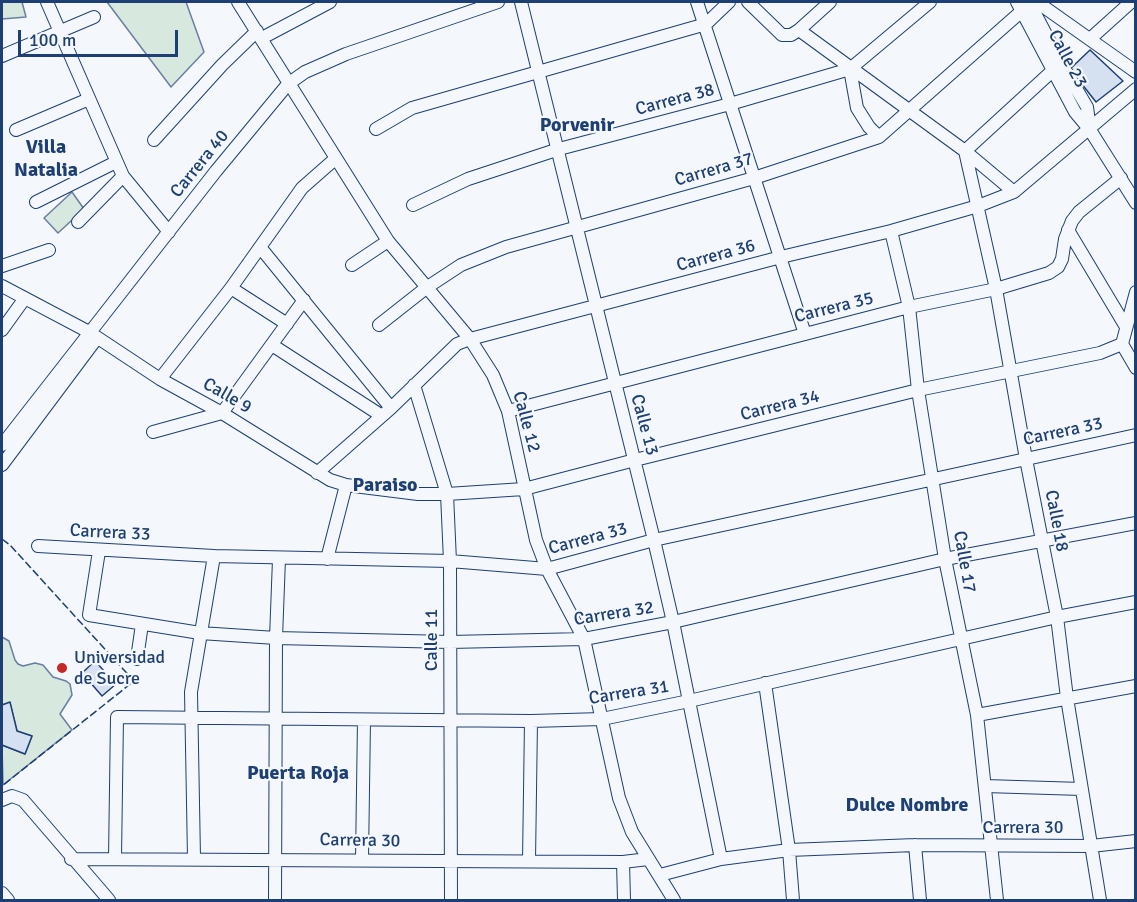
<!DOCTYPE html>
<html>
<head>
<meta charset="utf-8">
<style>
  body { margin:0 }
  #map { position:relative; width:1137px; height:902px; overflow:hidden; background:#f4f7fb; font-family:Signika,sans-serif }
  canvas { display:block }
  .frame { position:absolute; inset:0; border:3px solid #1d3f73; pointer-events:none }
  .scale { position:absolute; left:18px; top:30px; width:160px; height:27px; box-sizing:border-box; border:3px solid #1d3f73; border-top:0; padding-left:8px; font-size:18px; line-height:21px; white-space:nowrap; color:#1d3f73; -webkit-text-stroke:4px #f4f7fb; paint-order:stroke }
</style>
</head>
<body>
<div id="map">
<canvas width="1137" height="902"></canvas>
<div class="frame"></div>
<div class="scale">100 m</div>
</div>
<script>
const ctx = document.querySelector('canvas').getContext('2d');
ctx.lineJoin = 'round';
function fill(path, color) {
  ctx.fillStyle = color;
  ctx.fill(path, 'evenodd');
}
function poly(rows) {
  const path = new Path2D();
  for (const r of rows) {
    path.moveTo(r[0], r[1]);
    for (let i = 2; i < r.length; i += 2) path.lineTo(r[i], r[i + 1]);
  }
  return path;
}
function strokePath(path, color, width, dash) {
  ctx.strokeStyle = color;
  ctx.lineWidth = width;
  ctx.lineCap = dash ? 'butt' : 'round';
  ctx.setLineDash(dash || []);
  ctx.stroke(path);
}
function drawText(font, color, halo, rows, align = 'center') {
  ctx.font = font + ' Signika,sans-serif';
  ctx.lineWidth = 4.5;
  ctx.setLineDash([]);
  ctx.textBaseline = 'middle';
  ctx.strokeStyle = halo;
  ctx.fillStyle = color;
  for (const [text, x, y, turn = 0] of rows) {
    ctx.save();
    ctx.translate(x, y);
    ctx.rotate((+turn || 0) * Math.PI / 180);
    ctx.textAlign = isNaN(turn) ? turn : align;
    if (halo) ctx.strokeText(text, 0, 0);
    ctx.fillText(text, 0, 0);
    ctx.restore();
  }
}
const green = poly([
  [2,2,22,2,26,17,2,19,2,2],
  [107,2,186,2,204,52,171,87,107,2],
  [72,192,84,209,58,233,44,218,72,192],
  [2,637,9,641,15,660,18,664,23,666,35,663,43,665,53,677,66,681,70,684,72,695,60,714,72,730,3,785,2,745,25,754,32,736,17,731,10,703,2,705,2,637]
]);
const building = poly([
  [1090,50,1123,81,1096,102,1070,69,1090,50],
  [95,661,116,684,102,696,82,673,95,661],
  [10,702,17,731,32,736,25,754,2,745,2,705,10,702]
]);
const minor = poly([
  [47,2,123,176,169,232],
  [238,2,388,241,470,339,493,375,508,411,536,540,547,569,584,639,619,798,632,832,674,900],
  [521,2,654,540,673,622,721,859],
  [697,2,805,334],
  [748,2,782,35,791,35,799,30,830,2],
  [1017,2,1075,112,1090,130,1136,203],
  [1029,2,1061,63,1087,107,1090,129],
  [1037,2,1136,72],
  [799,30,965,151,1014,192],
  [262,38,330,2],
  [1090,39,1131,2],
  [2,56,94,17],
  [1061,63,965,151,996,289,1026,459,1057,617,1067,698,1100,900],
  [850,69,857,108,869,127,879,137],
  [376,129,412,108,706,24,729,2],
  [16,130,89,99],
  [154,140,222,65,257,31],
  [36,202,116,162],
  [413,205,468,179,559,149,730,104,850,69,930,2],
  [78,222,123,176],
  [1068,230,1126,327],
  [891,231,909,307,918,390,945,559,977,715,997,900],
  [260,247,391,408],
  [352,265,388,241],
  [2,266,49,250],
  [2,286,89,332,160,379,222,413,330,480,346,485,418,494,447,494,524,489,635,460,918,390,1100,353,1122,344],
  [231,288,287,324],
  [379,325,426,288,461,265,506,247,754,178,879,137,1032,2],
  [2,330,25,298],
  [1122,344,1136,292],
  [1122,344,1136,368],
  [272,345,382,416],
  [160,379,231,288,302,188,335,159],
  [414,385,447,494,450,561,451,900],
  [508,411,805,334,909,307,996,289,1049,273,1058,267,1062,259,1065,239,1072,221,1079,212,1121,178],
  [153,432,222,413,304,300],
  [2,445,216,171,288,84,305,72,346,54,498,2],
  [2,465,97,338],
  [317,473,391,408,457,344,470,339,781,257,891,231,978,206,1014,192,1136,89],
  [38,546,214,556,450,561,547,569,654,540,1136,435],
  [99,551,89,615,200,633,276,638,450,642,584,639,673,622,945,559,1136,523],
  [327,559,346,485],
  [137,659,142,624],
  [765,683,789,850,793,900],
  [977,715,1136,686],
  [985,786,1082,789],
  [2,800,12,796,23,800,109,900],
  [915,845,920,900],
  [115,858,117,717,531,721,602,719,689,701,1057,617,1136,602],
  [194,858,191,692,214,556],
  [71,859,623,862,648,859],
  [362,859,364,720],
  [529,861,531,721],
  [623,862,624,900],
  [660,875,721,859,789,850,915,845,1091,846,1136,841],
  [2,893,8,900],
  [275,900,276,638,279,559]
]);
const fence = poly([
  [2,539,10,545,134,681,2,786]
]);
const markers = [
  [62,668,6,"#c62828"]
];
const streetNames = [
  ["Calle 23",1067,59,62],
  ["Carrera 38",675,100,-15],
  ["Carrera 40",200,164,-51],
  ["Carrera 37",714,170,-16],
  ["Carrera 36",716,256,-15],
  ["Carrera 35",834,308,-14],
  ["Calle 9",227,396,30],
  ["Carrera 34",780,406,-14],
  ["Calle 12",526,422,75],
  ["Calle 13",644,425,75],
  ["Carrera 33",1063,432,-12],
  ["Calle 18",1056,521,79],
  ["Carrera 33",110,533,3],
  ["Carrera 33",588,539,-15],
  ["Calle 17",964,562,80],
  ["Carrera 32",614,614,-9],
  ["Calle 11",432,640,-90],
  ["Carrera 31",629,693,-9],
  ["Carrera 30",1023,828],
  ["Carrera 30",360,841,1]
];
const poiNames = [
  ["Universidad",74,658],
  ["de Sucre",74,679]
];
const neighbourhoodNames = [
  ["Porvenir",577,126],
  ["Villa",46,148],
  ["Natalia",46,171],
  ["Paraiso",385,486],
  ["Puerta Roja",298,774],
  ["Dulce Nombre",907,806]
];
fill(green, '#d7e8df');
strokePath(green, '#687fa3', 1.5);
fill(building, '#d5e0f0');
strokePath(building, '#1d3f73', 1.5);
strokePath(minor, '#1d3f73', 14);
strokePath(minor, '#f4f7fb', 12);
strokePath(fence, '#1d3f73', 1.5, [8, 3]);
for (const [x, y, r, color] of markers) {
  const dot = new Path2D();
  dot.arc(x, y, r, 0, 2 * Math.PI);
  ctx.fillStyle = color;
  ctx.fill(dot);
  strokePath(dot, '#f4f7fb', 2);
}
drawText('18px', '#1d3f73', '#f4f7fb', streetNames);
drawText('18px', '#1d3f73', '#f4f7fb', poiNames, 'left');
drawText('bold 20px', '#1d3f73', '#f4f7fb', neighbourhoodNames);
</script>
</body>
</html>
